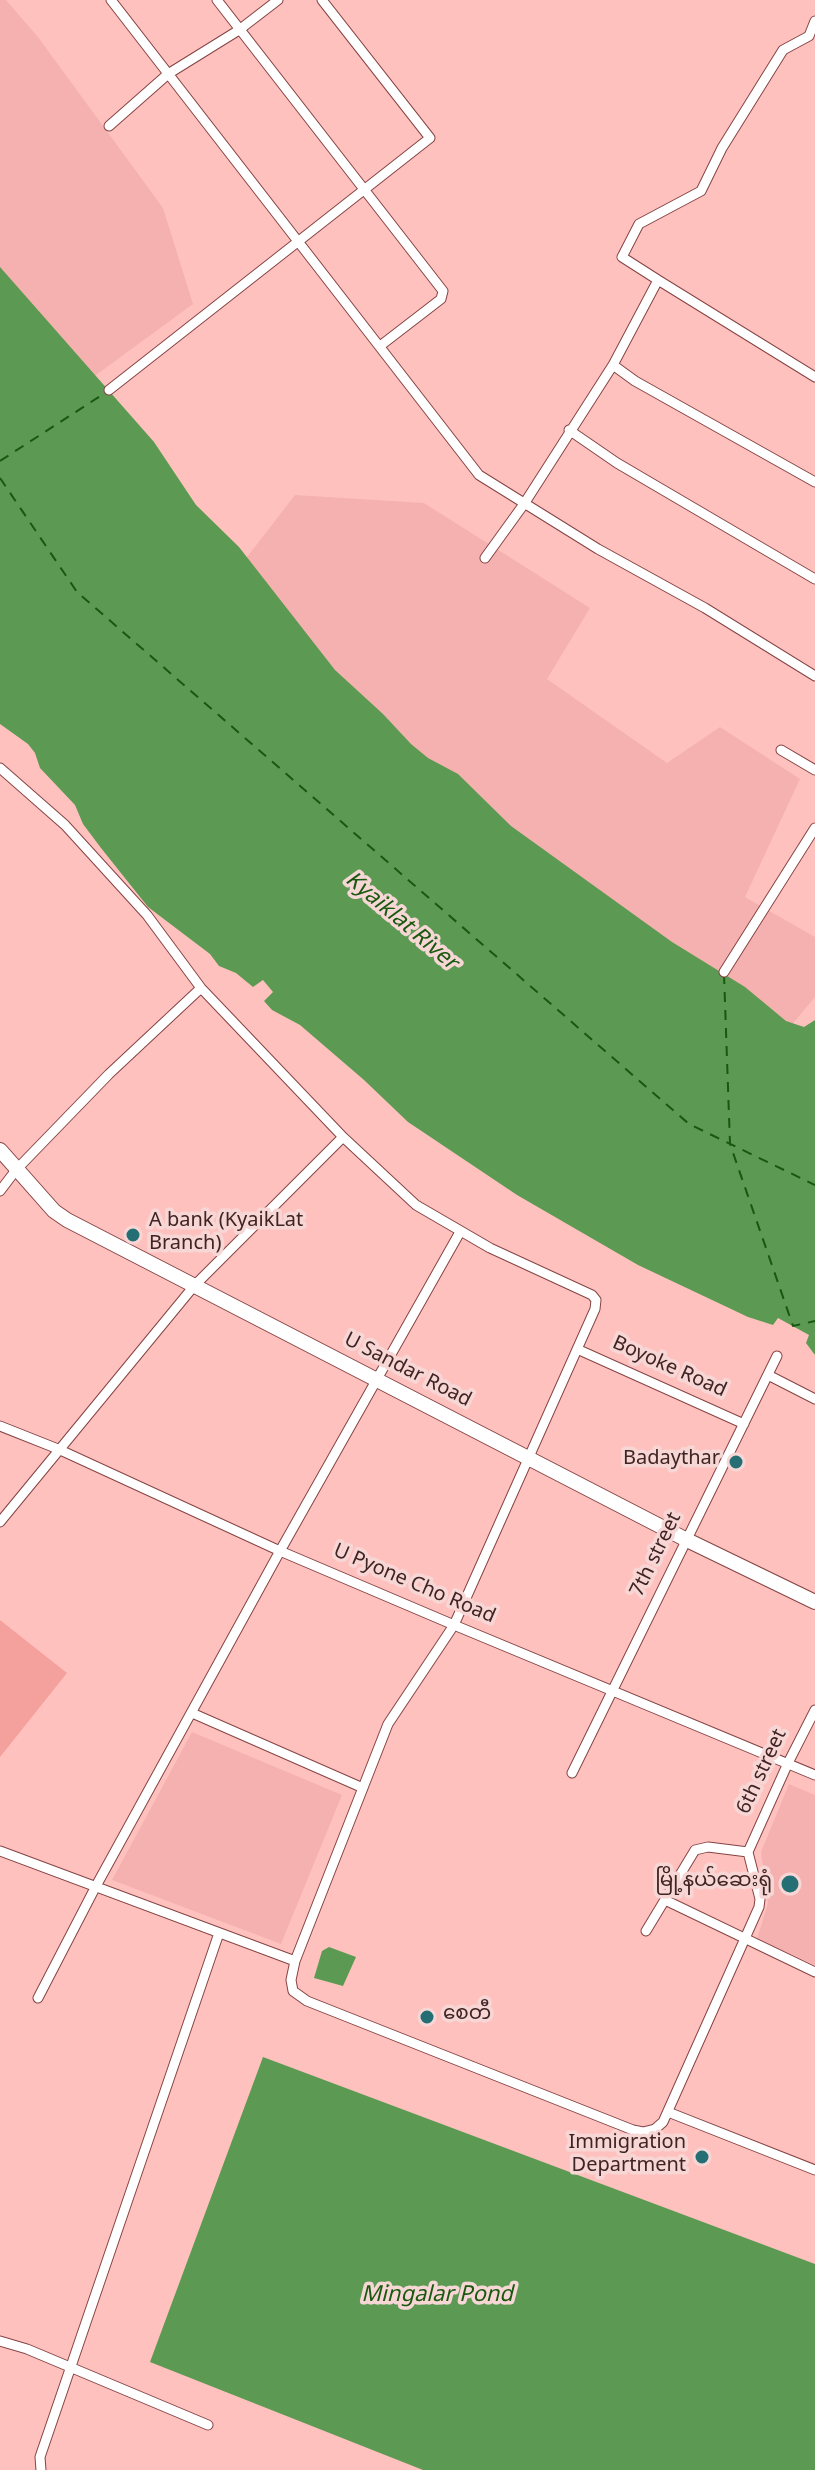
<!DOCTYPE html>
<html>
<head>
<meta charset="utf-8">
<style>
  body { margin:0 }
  canvas { display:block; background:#ffc1be }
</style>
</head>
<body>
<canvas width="815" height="2470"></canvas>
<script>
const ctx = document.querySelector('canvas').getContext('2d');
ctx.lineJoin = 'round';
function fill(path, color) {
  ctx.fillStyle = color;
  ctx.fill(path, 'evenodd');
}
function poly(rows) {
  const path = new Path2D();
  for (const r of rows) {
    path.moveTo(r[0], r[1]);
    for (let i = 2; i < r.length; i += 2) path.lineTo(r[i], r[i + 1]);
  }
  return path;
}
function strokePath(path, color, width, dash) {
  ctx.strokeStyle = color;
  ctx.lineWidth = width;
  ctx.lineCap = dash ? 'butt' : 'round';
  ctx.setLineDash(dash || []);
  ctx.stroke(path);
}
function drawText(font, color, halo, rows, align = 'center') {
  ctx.font = font + ' Georgia,"Noto Sans Myanmar",serif';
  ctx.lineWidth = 7;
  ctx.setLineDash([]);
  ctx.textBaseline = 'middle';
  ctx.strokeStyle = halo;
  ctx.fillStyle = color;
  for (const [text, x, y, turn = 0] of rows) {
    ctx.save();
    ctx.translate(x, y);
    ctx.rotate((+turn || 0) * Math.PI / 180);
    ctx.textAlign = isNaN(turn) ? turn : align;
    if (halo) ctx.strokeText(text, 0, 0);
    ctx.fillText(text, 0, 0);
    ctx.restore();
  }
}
const built = poly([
  [0,0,6,0,38,37,163,208,193,304,77,389,0,291],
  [295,495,424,503,590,608,547,679,667,763,720,727,800,779,745,897,815,937,815,997,784,1034,336,720,237,570],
  [192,1732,342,1795,281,1944,112,1880],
  [789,1784,815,1795,815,1965,757,1939,768,1903,761,1852]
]);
const green = poly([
  [0,1620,67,1673,0,1757]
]);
const water = poly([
  [0,267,154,442,196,505,239,547,335,670,383,714,411,744,428,758,458,774,511,826,672,942,745,987,786,1021,804,1027,815,1020,815,1355,806,1343,809,1335,778,1318,773,1325,748,1317,638,1265,517,1195,408,1122,364,1080,300,1025,272,1010,264,1001,273,992,263,980,253,987,236,973,219,966,210,954,148,907,101,848,83,824,75,805,40,768,35,753,28,744,0,724],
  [329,1947,356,1957,343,1986,314,1978,322,1951],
  [263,2057,815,2264,815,2470,423,2470,150,2362]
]);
const ferry = poly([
  [0,461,108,391],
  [0,478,77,592,689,1124,815,1185],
  [724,974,730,1144,793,1326,815,1321]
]);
const minor = poly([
  [111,0,479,475,598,549,705,608,815,676],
  [217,0,443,291,441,299,380,346],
  [109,126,168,74,239,30,278,0],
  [658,280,622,257,639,224,701,191,722,148,783,50,809,36,815,21],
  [613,365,635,381,815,482],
  [109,390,430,138,322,0],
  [569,430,617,463,815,579],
  [485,558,524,504,613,365,658,280,815,377],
  [781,750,815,770],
  [0,768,65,825,147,915,201,988,343,1137,416,1205,490,1248,592,1295,596,1300,595,1309,454,1625,388,1724,295,1961,291,1980,293,1991,307,2001,633,2130,643,2132,655,2129,663,2122,759,1907,760,1899,748,1852],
  [724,972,815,828],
  [0,1191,16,1170,109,1074,201,988],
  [577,1349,744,1424],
  [768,1375,815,1399],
  [0,1426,58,1449,280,1551,454,1625,815,1775],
  [0,1522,194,1286,343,1137],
  [192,1713,363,1788],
  [572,1773,777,1356],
  [0,1851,295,1961],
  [748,1852,788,1763,815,1710],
  [665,1900,815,1972],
  [646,1931,695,1850,708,1847,748,1852],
  [38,1998,96,1886,280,1551,460,1232],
  [668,2112,815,2170],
  [0,2341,27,2349,208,2425],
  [41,2470,40,2457,219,1933]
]);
const primary = poly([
  [0,1150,54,1211,67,1220,687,1540,815,1602]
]);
const markers = [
  [133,1235,8,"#256f74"],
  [736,1462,8,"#256f74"],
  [790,1884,10,"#256f74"],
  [427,2017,8,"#256f74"],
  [702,2157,8,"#256f74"]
];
const poiNames = [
  ["A bank (KyaikLat",149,1224,"left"],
  ["Branch)",149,1247,"left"],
  ["Badaythar",720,1462],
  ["မြို့နယ်ဆေးရုံ",772,1884],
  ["စေတီ",443,2017,"left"],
  ["Immigration",686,2146],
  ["Department",686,2169]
];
const streetNames = [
  ["Boyoke Road",668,1370,24],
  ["U Sandar Road",406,1373,27],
  ["7th street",659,1556,-64],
  ["U Pyone Cho Road",413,1587,23],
  ["6th street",765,1773,-65]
];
const waterNames = [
  ["Kyaiklat River",399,924,40],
  ["Mingalar Pond",437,2299]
];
fill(built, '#f5b1af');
fill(green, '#f4a19e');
fill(water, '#5c9a53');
strokePath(ferry, '#19580f', 2, [10, 8]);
strokePath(minor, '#864444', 11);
strokePath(primary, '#864444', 16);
strokePath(minor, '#fff', 9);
strokePath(primary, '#fff', 14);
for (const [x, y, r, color] of markers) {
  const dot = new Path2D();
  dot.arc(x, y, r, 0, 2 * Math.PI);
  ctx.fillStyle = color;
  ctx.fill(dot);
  strokePath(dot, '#f7d7d6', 3);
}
drawText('20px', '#402323', '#f7d7d6', poiNames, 'right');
drawText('20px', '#402323', '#f7d7d6', streetNames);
drawText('italic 22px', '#19580f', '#f7d7d6', waterNames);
</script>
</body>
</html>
